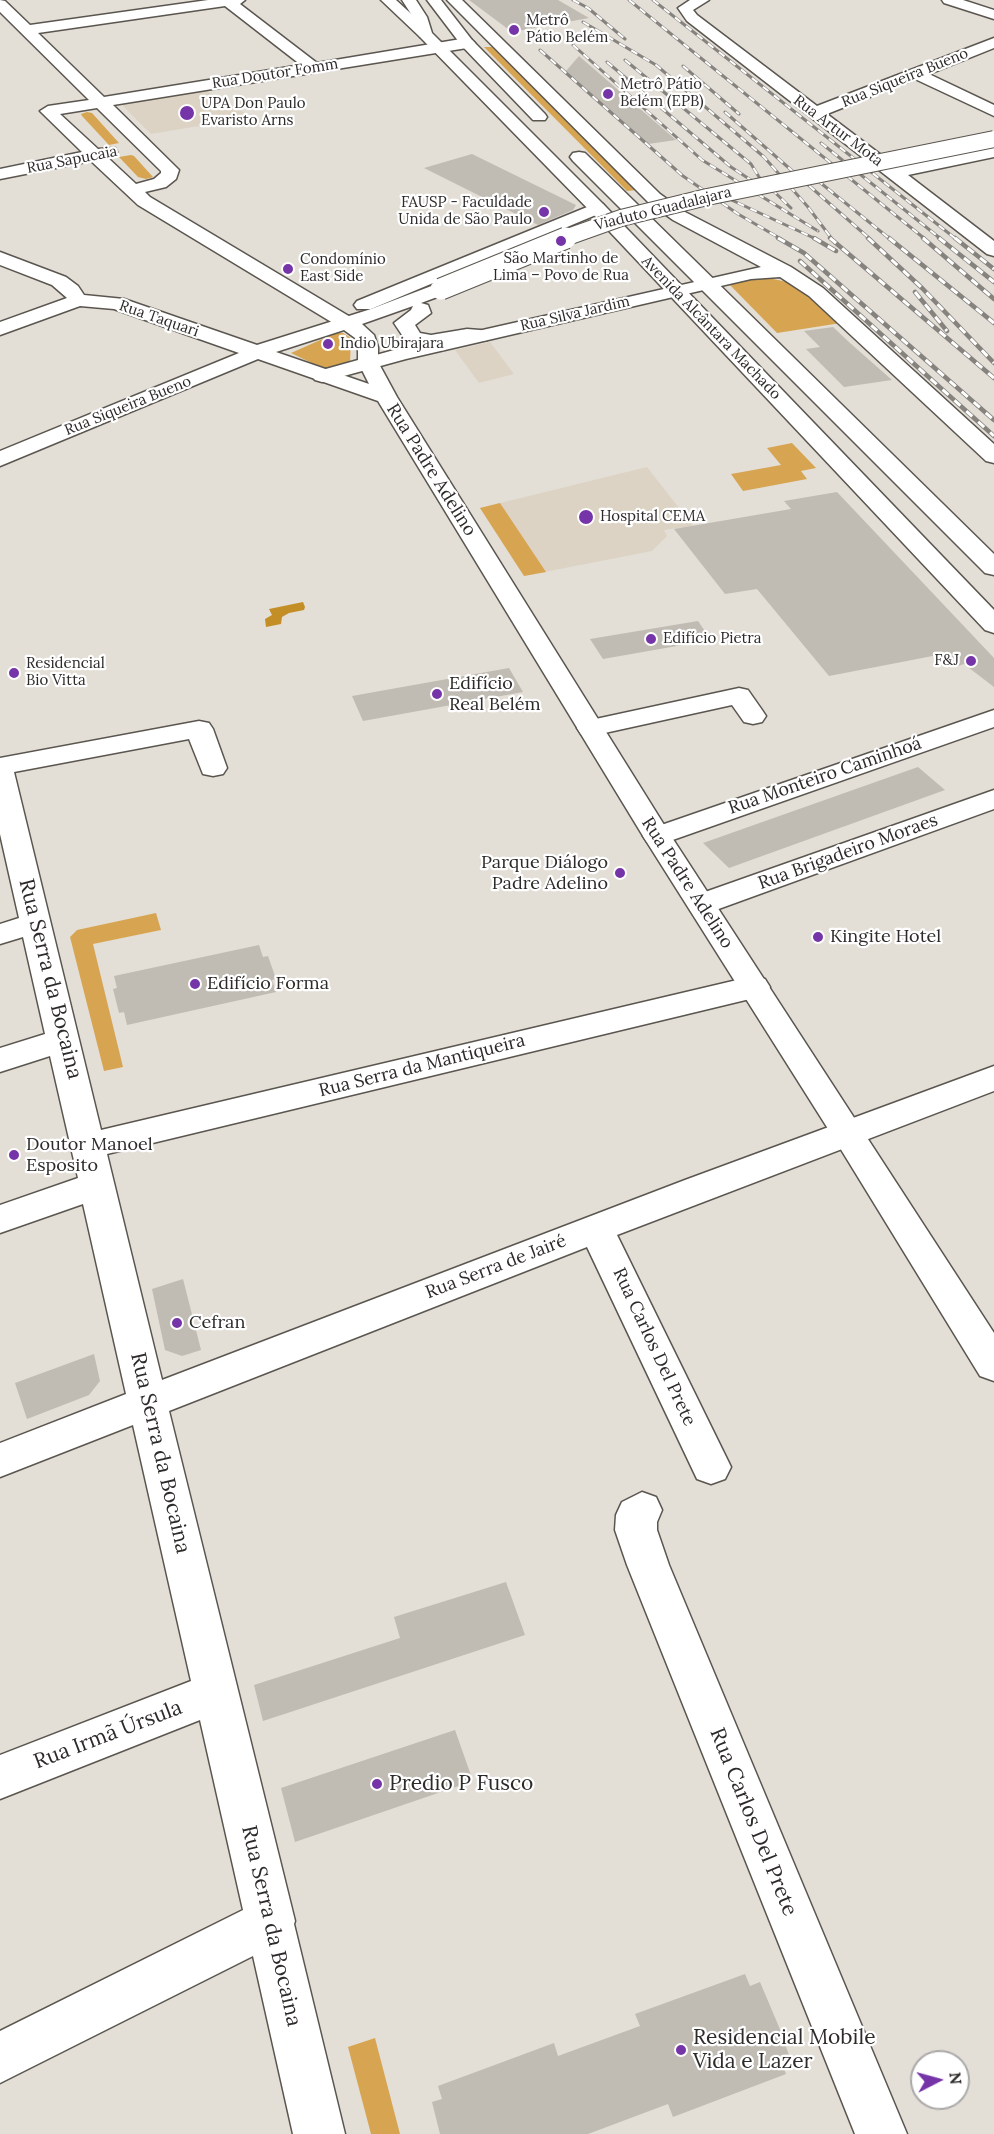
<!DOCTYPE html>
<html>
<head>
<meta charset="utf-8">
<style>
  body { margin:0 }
  #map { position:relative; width:994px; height:2134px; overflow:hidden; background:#e3ded6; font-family:Lora,serif }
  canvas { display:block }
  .north { position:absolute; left:910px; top:2050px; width:60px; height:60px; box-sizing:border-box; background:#fff; border:2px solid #abaaa9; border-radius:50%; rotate:84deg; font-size:16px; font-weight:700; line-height:24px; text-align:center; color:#2d2b29 }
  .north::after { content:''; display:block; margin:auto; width:21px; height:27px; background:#7534a8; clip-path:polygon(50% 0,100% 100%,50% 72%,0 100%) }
</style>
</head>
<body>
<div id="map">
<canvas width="994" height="2134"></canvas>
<div class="north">N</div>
</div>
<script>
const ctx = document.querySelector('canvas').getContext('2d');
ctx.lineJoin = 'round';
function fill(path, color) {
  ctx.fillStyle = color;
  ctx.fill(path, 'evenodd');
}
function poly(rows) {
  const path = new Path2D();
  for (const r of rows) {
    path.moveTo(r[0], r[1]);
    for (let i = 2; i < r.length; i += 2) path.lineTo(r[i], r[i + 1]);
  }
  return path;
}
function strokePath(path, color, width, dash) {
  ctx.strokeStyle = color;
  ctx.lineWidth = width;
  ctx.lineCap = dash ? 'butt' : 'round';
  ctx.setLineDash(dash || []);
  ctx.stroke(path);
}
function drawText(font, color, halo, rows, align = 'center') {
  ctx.font = font + ' Lora,serif';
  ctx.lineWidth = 4.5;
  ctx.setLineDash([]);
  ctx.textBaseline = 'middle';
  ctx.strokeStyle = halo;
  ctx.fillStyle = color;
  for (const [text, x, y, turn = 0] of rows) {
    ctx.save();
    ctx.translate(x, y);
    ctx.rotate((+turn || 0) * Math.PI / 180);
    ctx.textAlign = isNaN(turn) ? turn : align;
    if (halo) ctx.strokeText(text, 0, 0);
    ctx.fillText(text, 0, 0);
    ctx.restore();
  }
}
const built = poly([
  [205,90,252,117,151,134,122,105,126,103],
  [490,342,514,374,479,383,455,350],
  [647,467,693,526,664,530,667,536,652,551,524,576,480,508]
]);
const green = poly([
  [484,47,492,47,637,190,627,191],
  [87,112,92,113,119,143,109,145,82,116,81,114],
  [131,155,134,156,153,177,146,179,138,177,119,157],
  [751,278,769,278,796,284,841,323,777,333,730,285],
  [336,333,343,333,351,338,350,363,324,369,291,353],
  [792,443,816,468,801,471,807,479,743,491,731,474,781,465,767,448],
  [500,503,546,572,524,576,480,508],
  [156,913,161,930,93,944,123,1067,104,1071,70,937,77,930],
  [375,2038,400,2134,371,2134,348,2047]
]);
const water = poly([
  [303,602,305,607,304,610,289,613,282,617,281,624,266,627,265,619,272,615,269,609]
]);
const building = poly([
  [469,0,558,0,589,18,512,32],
  [579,56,676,140,648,144,566,71],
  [472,154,576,205,573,210,538,225,424,168],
  [833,327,850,343,892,380,844,387,806,349,820,347,804,331],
  [837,492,994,658,994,687,964,664,958,666,943,654,829,676,757,589,725,594,674,529,791,509,784,501],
  [698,621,711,640,603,659,590,639],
  [509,668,523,692,363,721,352,696],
  [918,767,945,790,729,868,703,843],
  [259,945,263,957,268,956,276,979,272,980,276,992,127,1025,124,1012,119,1013,113,989,117,988,114,976],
  [183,1279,201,1350,182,1356,165,1350,152,1289],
  [94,1354,100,1381,89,1395,27,1419,15,1383],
  [506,1582,525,1635,263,1721,254,1685,400,1638,394,1617],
  [455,1730,473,1781,295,1842,281,1788],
  [745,1974,750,1986,760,1982,779,2027,790,2058,781,2061,786,2074,673,2117,668,2104,588,2134,440,2134,432,2102,442,2099,438,2086,554,2043,558,2056,640,2026,635,2014]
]);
const minor = poly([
  [0,0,5,1,30,25,208,0,245,0,240,4,317,63,467,38,472,40,475,43,467,48,113,105,179,170,176,179,166,187,145,192,150,197,352,318,355,322,352,326,338,326,138,205,91,161,0,179,0,169,82,152,40,111,48,106,89,100,0,12,0,0],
  [225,6,301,65,104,97,38,33,225,6],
  [97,108,161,171,161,173,154,179,136,184,107,157,115,156,117,152,115,148,98,149,60,114,97,108],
  [447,0,462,0,660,194,685,212,791,267,823,288,994,444,994,463,986,461,809,296,780,277,751,279,406,359,322,382,315,380,312,376,315,372,394,350,761,267,673,220,648,202,447,0],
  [690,0,709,0,693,10,697,15,817,106,994,38,994,48,929,74,994,105,994,116,915,79,827,114,897,167,994,147,994,157,908,175,994,241,994,256,987,254,687,21,678,8,690,0],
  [942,0,963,0,994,10,994,19,944,3,942,0],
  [597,203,603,204,606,208,603,212,371,309,357,309,354,305,357,301,597,203],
  [739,688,748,690,762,710,766,716,762,722,753,724,744,722,732,705,591,736,581,734,577,728,581,722,591,720,739,688],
  [994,710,994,727,667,842,657,845,647,842,643,836,647,830,994,710],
  [199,721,209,723,213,729,227,768,223,774,213,776,203,774,189,739,14,772,101,1130,754,976,765,979,770,987,765,995,754,998,107,1154,162,1380,685,1180,994,1066,994,1091,617,1235,731,1467,725,1479,711,1484,697,1479,587,1247,169,1411,295,1921,294,1924,345,2134,293,2134,253,1956,0,2083,0,2031,243,1910,200,1720,0,1799,0,1755,191,1681,133,1425,0,1477,0,1443,126,1394,83,1204,0,1233,0,1205,78,1178,50,1056,0,1072,0,1048,45,1034,23,937,0,944,0,924,19,918,0,834,0,758,199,721],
  [994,790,994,809,713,911,702,914,691,911,687,904,691,897,994,790],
  [642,1492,656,1497,662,1510,657,1522,657,1530,669,1565,907,2134,855,2134,627,1565,615,1530,616,1515,622,1502,642,1492]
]);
const major = poly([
  [381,0,396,0,430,31,432,34,430,37,420,37,381,0],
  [0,252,66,277,78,286,84,295,124,299,257,345,371,309,434,285,448,285,451,289,448,293,421,303,428,305,431,313,415,325,420,333,431,335,467,329,480,330,487,332,490,336,487,340,431,347,406,341,394,323,411,310,413,306,362,324,374,335,378,347,378,362,397,397,671,836,994,1333,994,1381,980,1376,837,1143,643,836,378,401,258,359,0,466,0,451,239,353,114,309,80,306,0,335,0,322,67,298,52,285,0,265,0,252],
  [344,330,355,338,358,347,358,362,369,384,276,352,344,330]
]);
const highway = poly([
  [402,0,416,0,427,17,432,33,606,207,994,610,994,633,985,630,594,215,420,37,413,17,402,0],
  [427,0,441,0,472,40,545,114,547,117,545,120,533,120,462,46,427,0],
  [579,152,585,153,994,554,994,575,985,573,573,161,570,157,573,153,579,152]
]);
const railFar1 = poly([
  [573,0,588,8,625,39],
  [629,0,925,239],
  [653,0,956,239],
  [583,22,656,65,764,157,808,207,832,239],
  [573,45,702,160,818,231],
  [540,50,683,176,738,214,781,239],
  [625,60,751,164,759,177,791,208],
  [607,62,731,167,763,188],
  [683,66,739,114],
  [725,112,870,239],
  [821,143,941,239],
  [817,180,890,239],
  [725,197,816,239]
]);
const rail = poly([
  [778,238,804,253,994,420],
  [814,238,836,251],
  [830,238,994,378],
  [868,238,922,288,994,363],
  [889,238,994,323],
  [923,238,994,299],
  [939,238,994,282],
  [955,238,994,269],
  [800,261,994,436],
  [915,292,947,331]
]);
const majorBridgeFar1 = poly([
  [562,239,621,218,707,197,994,139]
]);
const majorBridge = poly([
  [441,289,566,238]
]);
const markers = [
  [514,30,6,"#7534a8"],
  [608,94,6,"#7534a8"],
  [187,113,8,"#7534a8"],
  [544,212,6,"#7534a8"],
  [561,241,6,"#7534a8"],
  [288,269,6,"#7534a8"],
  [328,344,6,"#7534a8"],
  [586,517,8,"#7534a8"],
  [651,639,6,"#7534a8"],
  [971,661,6,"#7534a8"],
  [14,673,6,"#7534a8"],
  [437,694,6,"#7534a8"],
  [620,873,6,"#7534a8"],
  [818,937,6,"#7534a8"],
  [195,984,6,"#7534a8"],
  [14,1155,6,"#7534a8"],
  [177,1323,6,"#7534a8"],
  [377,1784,6,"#7534a8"],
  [681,2050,6,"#7534a8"]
];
const farPoinames = [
  ["Metrô",526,21],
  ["Pátio Belém",526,38],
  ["Metrô Pátio",620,85],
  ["Belém (EPB)",620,102],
  ["UPA Don Paulo",201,104],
  ["Evaristo Arns",201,121],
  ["FAUSP - Faculdade",532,203,"right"],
  ["Unida de São Paulo",532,220,"right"],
  ["São Martinho de",561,259,"center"],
  ["Lima – Povo de Rua",561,276,"center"],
  ["Condomínio",300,260],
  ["East Side",300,277],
  ["Indio Ubirajara",340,344],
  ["Hospital CEMA",600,517],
  ["Edifício Pietra",663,639],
  ["F&J",959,661,"right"],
  ["Residencial",26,664],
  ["Bio Vitta",26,681]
];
const farStreetnames = [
  ["Rua Doutor Fomm",275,74,-9],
  ["Rua Siqueira Bueno",905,78,-22],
  ["Rua Artur Mota",838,131,37],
  ["Rua Sapucaia",72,160,-11],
  ["Viaduto Guadalajara",663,209,-14],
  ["Rua Silva Jardim",575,314,-13],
  ["Rua Taquari",159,319,19],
  ["Avenida Alcântara Machado",711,328,46],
  ["Rua Siqueira Bueno",128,406,-22]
];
const streetNames = [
  ["Rua Padre Adelino",431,470,58],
  ["Rua Monteiro Caminhoá",825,776,-19],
  ["Rua Brigadeiro Moraes",848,852,-20],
  ["Rua Padre Adelino",687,883,57],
  ["Rua Serra da Mantiqueira",422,1066,-14],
  ["Rua Serra de Jairé",496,1267,-21],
  ["Rua Carlos Del Prete",654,1347,65]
];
const poiNames = [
  ["Edifício",449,684],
  ["Real Belém",449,705],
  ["Parque Diálogo",608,863,"right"],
  ["Padre Adelino",608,884,"right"],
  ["Kingite Hotel",830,937],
  ["Edifício Forma",207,984],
  ["Doutor Manoel",26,1145],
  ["Esposito",26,1166],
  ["Cefran",189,1323]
];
const nearStreetnames = [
  ["Rua Serra da Bocaina",50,979,76],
  ["Rua Serra da Bocaina",160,1453,77],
  ["Rua Irmã Úrsula",108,1735,-21],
  ["Rua Carlos Del Prete",753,1822,68],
  ["Rua Serra da Bocaina",271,1926,77]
];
const nearPoinames = [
  ["Predio P Fusco",389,1784],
  ["Residencial Mobile",693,2038],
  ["Vida e Lazer",693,2062]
];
fill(built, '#dcd3c4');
fill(green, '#d7a551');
fill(water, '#c48e27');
fill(building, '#c0bbb3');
strokePath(minor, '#5a564f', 3);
strokePath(major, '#5a564f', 3);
strokePath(highway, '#5a564f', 3);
fill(minor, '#fff');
fill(major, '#fff');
fill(highway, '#fff');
strokePath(railFar1, '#86837e', 3);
strokePath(rail, '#86837e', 4.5);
strokePath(railFar1, '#fff', 2, [7]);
strokePath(rail, '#fff', 3, [8]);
strokePath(majorBridgeFar1, '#5a564f', 18, []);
strokePath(majorBridge, '#5a564f', 23, []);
strokePath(majorBridgeFar1, '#fff', 16);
strokePath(majorBridge, '#fff', 21);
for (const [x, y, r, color] of markers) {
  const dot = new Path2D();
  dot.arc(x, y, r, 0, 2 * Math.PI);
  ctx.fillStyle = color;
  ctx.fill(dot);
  strokePath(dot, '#fff', 2);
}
drawText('15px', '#2d2b29', '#fff', farPoinames, 'left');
drawText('15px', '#2d2b29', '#fff', farStreetnames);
drawText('18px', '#2d2b29', '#fff', streetNames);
drawText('18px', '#2d2b29', '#fff', poiNames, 'left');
drawText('21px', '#2d2b29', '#fff', nearStreetnames);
drawText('21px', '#2d2b29', '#fff', nearPoinames, 'left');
</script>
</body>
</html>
